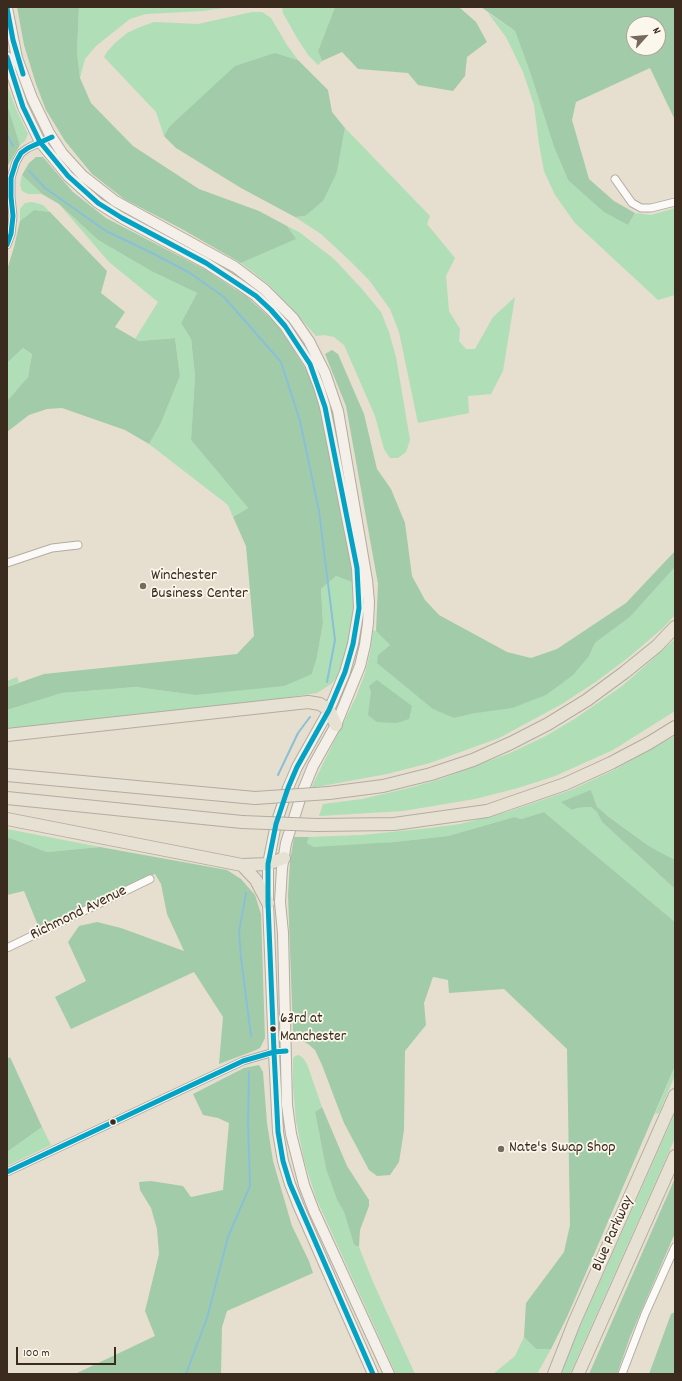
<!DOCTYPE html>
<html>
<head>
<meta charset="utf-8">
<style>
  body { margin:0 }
  #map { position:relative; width:682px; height:1381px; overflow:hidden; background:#e6dece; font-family:Dekko,sans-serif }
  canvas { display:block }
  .frame { position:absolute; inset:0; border:8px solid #3b2a1e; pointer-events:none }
  .north { position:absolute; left:626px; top:16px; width:40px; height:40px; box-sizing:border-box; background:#fbf7ec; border:1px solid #aea59a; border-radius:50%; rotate:63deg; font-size:11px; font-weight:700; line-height:16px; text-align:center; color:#3b2a1e }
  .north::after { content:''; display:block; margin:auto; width:14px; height:18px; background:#77695c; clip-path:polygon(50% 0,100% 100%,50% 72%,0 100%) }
  .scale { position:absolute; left:16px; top:1347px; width:100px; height:18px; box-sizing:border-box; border:2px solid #3b2a1e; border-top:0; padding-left:5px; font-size:12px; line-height:14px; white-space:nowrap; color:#3b2a1e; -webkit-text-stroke:3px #fbf7ec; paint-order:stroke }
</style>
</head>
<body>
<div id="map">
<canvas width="682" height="1381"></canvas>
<div class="frame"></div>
<div class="north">N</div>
<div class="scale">100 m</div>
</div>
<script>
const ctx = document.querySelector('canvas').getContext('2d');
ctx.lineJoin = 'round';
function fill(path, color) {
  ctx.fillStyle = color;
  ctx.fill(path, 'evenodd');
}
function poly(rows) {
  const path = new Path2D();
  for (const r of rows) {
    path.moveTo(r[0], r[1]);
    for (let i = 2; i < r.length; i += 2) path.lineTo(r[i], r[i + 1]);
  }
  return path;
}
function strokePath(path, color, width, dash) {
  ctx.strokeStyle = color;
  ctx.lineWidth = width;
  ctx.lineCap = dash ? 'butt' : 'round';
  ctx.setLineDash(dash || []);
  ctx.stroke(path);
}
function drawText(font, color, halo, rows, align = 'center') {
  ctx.font = font + ' Dekko,sans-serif';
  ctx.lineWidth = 3.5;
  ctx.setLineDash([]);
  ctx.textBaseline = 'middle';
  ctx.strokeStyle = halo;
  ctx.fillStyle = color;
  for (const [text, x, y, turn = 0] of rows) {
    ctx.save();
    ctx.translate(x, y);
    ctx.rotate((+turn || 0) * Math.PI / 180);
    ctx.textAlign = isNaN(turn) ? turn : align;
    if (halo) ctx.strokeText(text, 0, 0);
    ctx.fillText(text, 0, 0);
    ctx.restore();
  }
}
const green = poly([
  [79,7,230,7,203,11,146,14,130,19,96,46,85,59,80,78,77,52],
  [282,7,335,7,318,51,322,61,318,65,309,56,297,38,283,13],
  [252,12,262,12,271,18,287,45,298,60,275,53,169,127,164,136,156,112,104,57,107,52,115,43,127,33,140,27,154,22,198,24],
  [488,13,515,31,530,72,554,147,568,180,628,225,635,213,651,215,675,208,675,295,658,300,575,223,555,195,544,171,539,144,534,105,523,72,506,37],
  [7,85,16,109,28,134,25,141,20,145,7,104],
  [345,128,430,216,427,224,455,258,446,276,449,311,460,329,459,341,466,349,475,349,493,317,515,297,503,371,491,394,468,396,469,413,418,423,399,332,390,309,369,280,348,259,321,234,295,217,305,216,337,172],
  [22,175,42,194,28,194,22,191,20,185],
  [32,202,43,205,50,212,34,210,20,221,20,209,25,203],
  [59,204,98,240,151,271,197,293,181,323,191,339,195,376,191,440,248,508,233,517,228,505,149,444,161,423,180,376,175,338,139,341,135,339,158,302,109,262],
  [287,226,299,232,334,259,362,289,381,312,389,332,396,357,410,440,406,452,398,458,390,458,384,449,375,416,344,345,334,337,324,335,316,336,293,310,268,284,241,263,295,239],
  [23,348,32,354,28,377,7,401,7,363],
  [675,567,675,615,664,627,629,657,597,681,562,704,499,738,430,763,387,774,311,788,356,697,365,673,370,653,373,630,376,631,390,645,378,655,454,718,476,713,589,656,595,643,630,617],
  [336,576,354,583,355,612,349,642,341,673,331,684,317,693,243,704,7,731,7,710,62,693,136,687,195,695,312,674,317,657,323,623,321,589],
  [675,639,675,711,613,750,555,776,518,788,475,799,403,811,319,816,323,804,362,799,409,788,441,779,510,753,544,737,576,718,622,686,645,666],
  [17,677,19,682,7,687,7,681],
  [675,736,675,857,673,859,649,846,597,808,591,790,572,810,577,808,591,807,597,812,602,822,675,889,675,922,544,812,521,819,514,817,448,836,394,842,333,847,314,847,307,843,309,837,362,835,430,828,460,824,507,812,571,790,616,769],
  [7,829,100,847,47,852,7,837],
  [299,1055,303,1058,307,1064,322,1107,315,1112,326,1169,337,1200,344,1212,354,1245,359,1247,373,1282,415,1374,396,1374,316,1198,304,1160,296,1121,293,1086,293,1059,295,1056],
  [675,1066,675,1075,659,1113,655,1114],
  [675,1113,675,1138,570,1374,559,1374],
  [42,1127,51,1145,7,1166,7,1152],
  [524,1337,536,1349,551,1349,537,1374,493,1374,515,1356]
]);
const forest = poly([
  [17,7,79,7,77,52,80,78,91,103,133,146,199,189,259,211,287,226,296,239,241,263,180,228,124,199,92,174,65,141,46,110,36,84,24,45],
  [335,7,459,7,476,22,487,42,467,57,465,76,453,91,418,85,408,73,358,69,342,52,322,61,318,51],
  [481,7,675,7,675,120,650,68,576,102,572,120,589,179,614,201,635,213,628,225,604,212,568,180,554,147,530,72,515,31],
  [634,24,658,24,658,48,634,48],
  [275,53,298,60,328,90,332,112,345,128,337,172,323,201,305,216,295,217,241,188,176,148,164,136,169,127,235,66],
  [7,104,20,145,7,167],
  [36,157,43,157,73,192,106,218,206,270,247,297,276,323,292,347,309,374,318,396,349,552,354,583,336,576,321,589,323,623,317,657,312,674,284,686,195,695,136,687,62,693,7,710,7,687,44,674,237,654,254,636,246,546,233,517,248,508,191,440,195,376,191,339,181,323,197,293,151,271,98,240,59,204,42,194,22,175,29,163],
  [34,210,50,212,107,271,101,293,125,312,115,327,139,341,175,338,180,376,161,423,149,444,125,430,62,408,47,409,29,415,7,432,7,401,28,377,32,354,23,348,7,363,7,270,14,247,20,221],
  [332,350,338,354,364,414,377,469,391,489,405,523,412,576,425,600,439,615,507,652,531,658,557,649,626,603,675,551,675,567,630,617,595,643,589,656,573,675,546,695,512,708,476,713,454,718,433,709,377,663,378,655,390,645,376,631,378,584,346,406,325,354],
  [377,680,412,706,409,719,397,723,377,722,368,715,371,692,369,686],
  [591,790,597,807,609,817,649,846,673,859,675,857,675,889,602,822,597,812,591,807,577,808,572,810,561,802],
  [544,812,675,922,675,1066,567,1317,551,1349,536,1349,524,1337,526,1303,564,1252,570,1225,567,1049,504,989,449,993,448,980,433,977,424,1003,426,1025,405,1051,404,1130,399,1162,390,1175,377,1176,369,1170,344,1123,322,1065,315,1050,308,1044,297,1038,293,1032,288,895,290,861,294,837,309,837,307,843,314,847,394,842,448,836,514,817,521,819],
  [7,837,47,852,100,847,227,870,241,879,255,895,261,914,265,1038,260,1048,256,1050,219,1064,223,1017,194,972,71,1029,55,997,86,981,68,942,79,926,97,922,121,928,184,951,167,914,161,884,155,874,39,928,24,891,7,895],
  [10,1057,42,1127,7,1152,7,1059],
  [259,1065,263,1072,267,1123,273,1161,292,1226,309,1261,313,1273,227,1311,222,1327,221,1374,75,1374,155,1336,145,1311,159,1254,157,1229,151,1208,140,1190,139,1182,151,1181,183,1186,191,1197,223,1190,229,1123,218,1118,203,1115,193,1094,244,1068],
  [322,1107,347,1166,369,1200,369,1206,360,1230,359,1247,354,1245,344,1212,337,1200,326,1169,315,1112],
  [675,1178,675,1233,630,1337,617,1374,589,1374],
  [675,1312,675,1374,649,1374,671,1314]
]);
const stream = poly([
  [7,135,13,146],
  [29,171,45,188,106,231,154,254,190,273,224,297,281,362,300,421,319,511,335,640,327,682],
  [278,775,298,733,310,717],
  [246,893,239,932,241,958,251,1036],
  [186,1374,207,1318,228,1237,250,1186,248,1123,249,1072]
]);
const street = poly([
  [615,179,632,203,641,208,651,208,675,202],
  [7,245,11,234,13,216,11,197,11,178,16,162,21,153,28,148,52,137],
  [7,563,52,548,78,545],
  [7,948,150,879],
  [7,1172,243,1061,274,1052,286,1051],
  [622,1374,645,1314,675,1247]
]);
const secondary = poly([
  [7,8,17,58,32,98,49,133,62,153,83,176,115,201,235,267,264,289,293,318,309,341,325,373,338,411,367,580,369,602,368,623,365,645,360,666,336,725,313,766,302,793,286,843,282,868,280,902,283,933,287,1105,291,1134,304,1185,314,1211,389,1374],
  [7,57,11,72,23,107,40,142,68,176,98,203,122,218,206,263,239,284,256,296,271,310,285,326,310,364,319,387,325,407,357,568,359,608,353,644,345,672,329,710,297,767,288,788,276,824,268,864,268,903,274,1052,278,1132,283,1161,290,1184,299,1207,373,1374]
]);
const highway = poly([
  [7,735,308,702,320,704,329,710,336,725],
  [7,775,255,798],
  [329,793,383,786,431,774,473,760,511,743,548,724,587,700,625,672,657,646,675,627],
  [7,798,242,822],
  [7,819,242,865,268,864,284,858],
  [317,825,394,824,487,811,565,784,611,763,649,743,675,727],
  [242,865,256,880,268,903],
  [554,1374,574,1323,675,1095],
  [578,1374,675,1156]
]);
const highwayBridge = poly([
  [255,798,329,793],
  [242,822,317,825]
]);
const bus1 = poly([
  [7,8,13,40,23,74],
  [7,57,23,107,40,142,68,176,98,203,122,218,206,263,256,296,271,310,285,326,310,364,325,407,357,568,359,608,353,644,345,672,329,710,297,767,288,788,276,824,268,864,268,903,274,1052,278,1132,283,1161,290,1184,373,1374],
  [7,245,11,234,13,216,11,197,11,178,16,162,21,153,28,148,52,137],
  [7,1172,243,1061,274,1052,286,1051]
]);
const markers = [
  [143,586,4,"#77695c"],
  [273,1029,3.5,"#3b2a1e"],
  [113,1122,3.5,"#3b2a1e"],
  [501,1149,4,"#77695c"]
];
const busNames = [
  ["63rd at",280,1020],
  ["Manchester",280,1038]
];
const poiNames = [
  ["Winchester",151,577],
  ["Business Center",151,595],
  ["Nate's Swap Shop",509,1149]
];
const streetNames = [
  ["Richmond Avenue",79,914,-26],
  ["Blue Parkway",614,1234,-66]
];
fill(green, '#b0deb7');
fill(forest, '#a2cca9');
strokePath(stream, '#89c0d8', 2);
strokePath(street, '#b3aca1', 9);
strokePath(secondary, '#b3aca1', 12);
strokePath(highway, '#b3aca1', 14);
strokePath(street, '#fbfaf8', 7);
strokePath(secondary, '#f4f0e9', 10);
strokePath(highway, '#e7e1d4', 12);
strokePath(highwayBridge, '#b3aca1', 14, []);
strokePath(highwayBridge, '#e7e1d4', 12);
strokePath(bus1, '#03a3c5', 5);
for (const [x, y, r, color] of markers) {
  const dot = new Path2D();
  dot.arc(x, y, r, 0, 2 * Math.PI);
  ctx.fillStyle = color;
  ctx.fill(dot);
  strokePath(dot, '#fbf7ec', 1.5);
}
drawText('15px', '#3b2a1e', '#fbf7ec', busNames, 'left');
drawText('16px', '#3b2a1e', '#fbf7ec', poiNames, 'left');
drawText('16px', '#3b2a1e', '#fbf7ec', streetNames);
</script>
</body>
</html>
